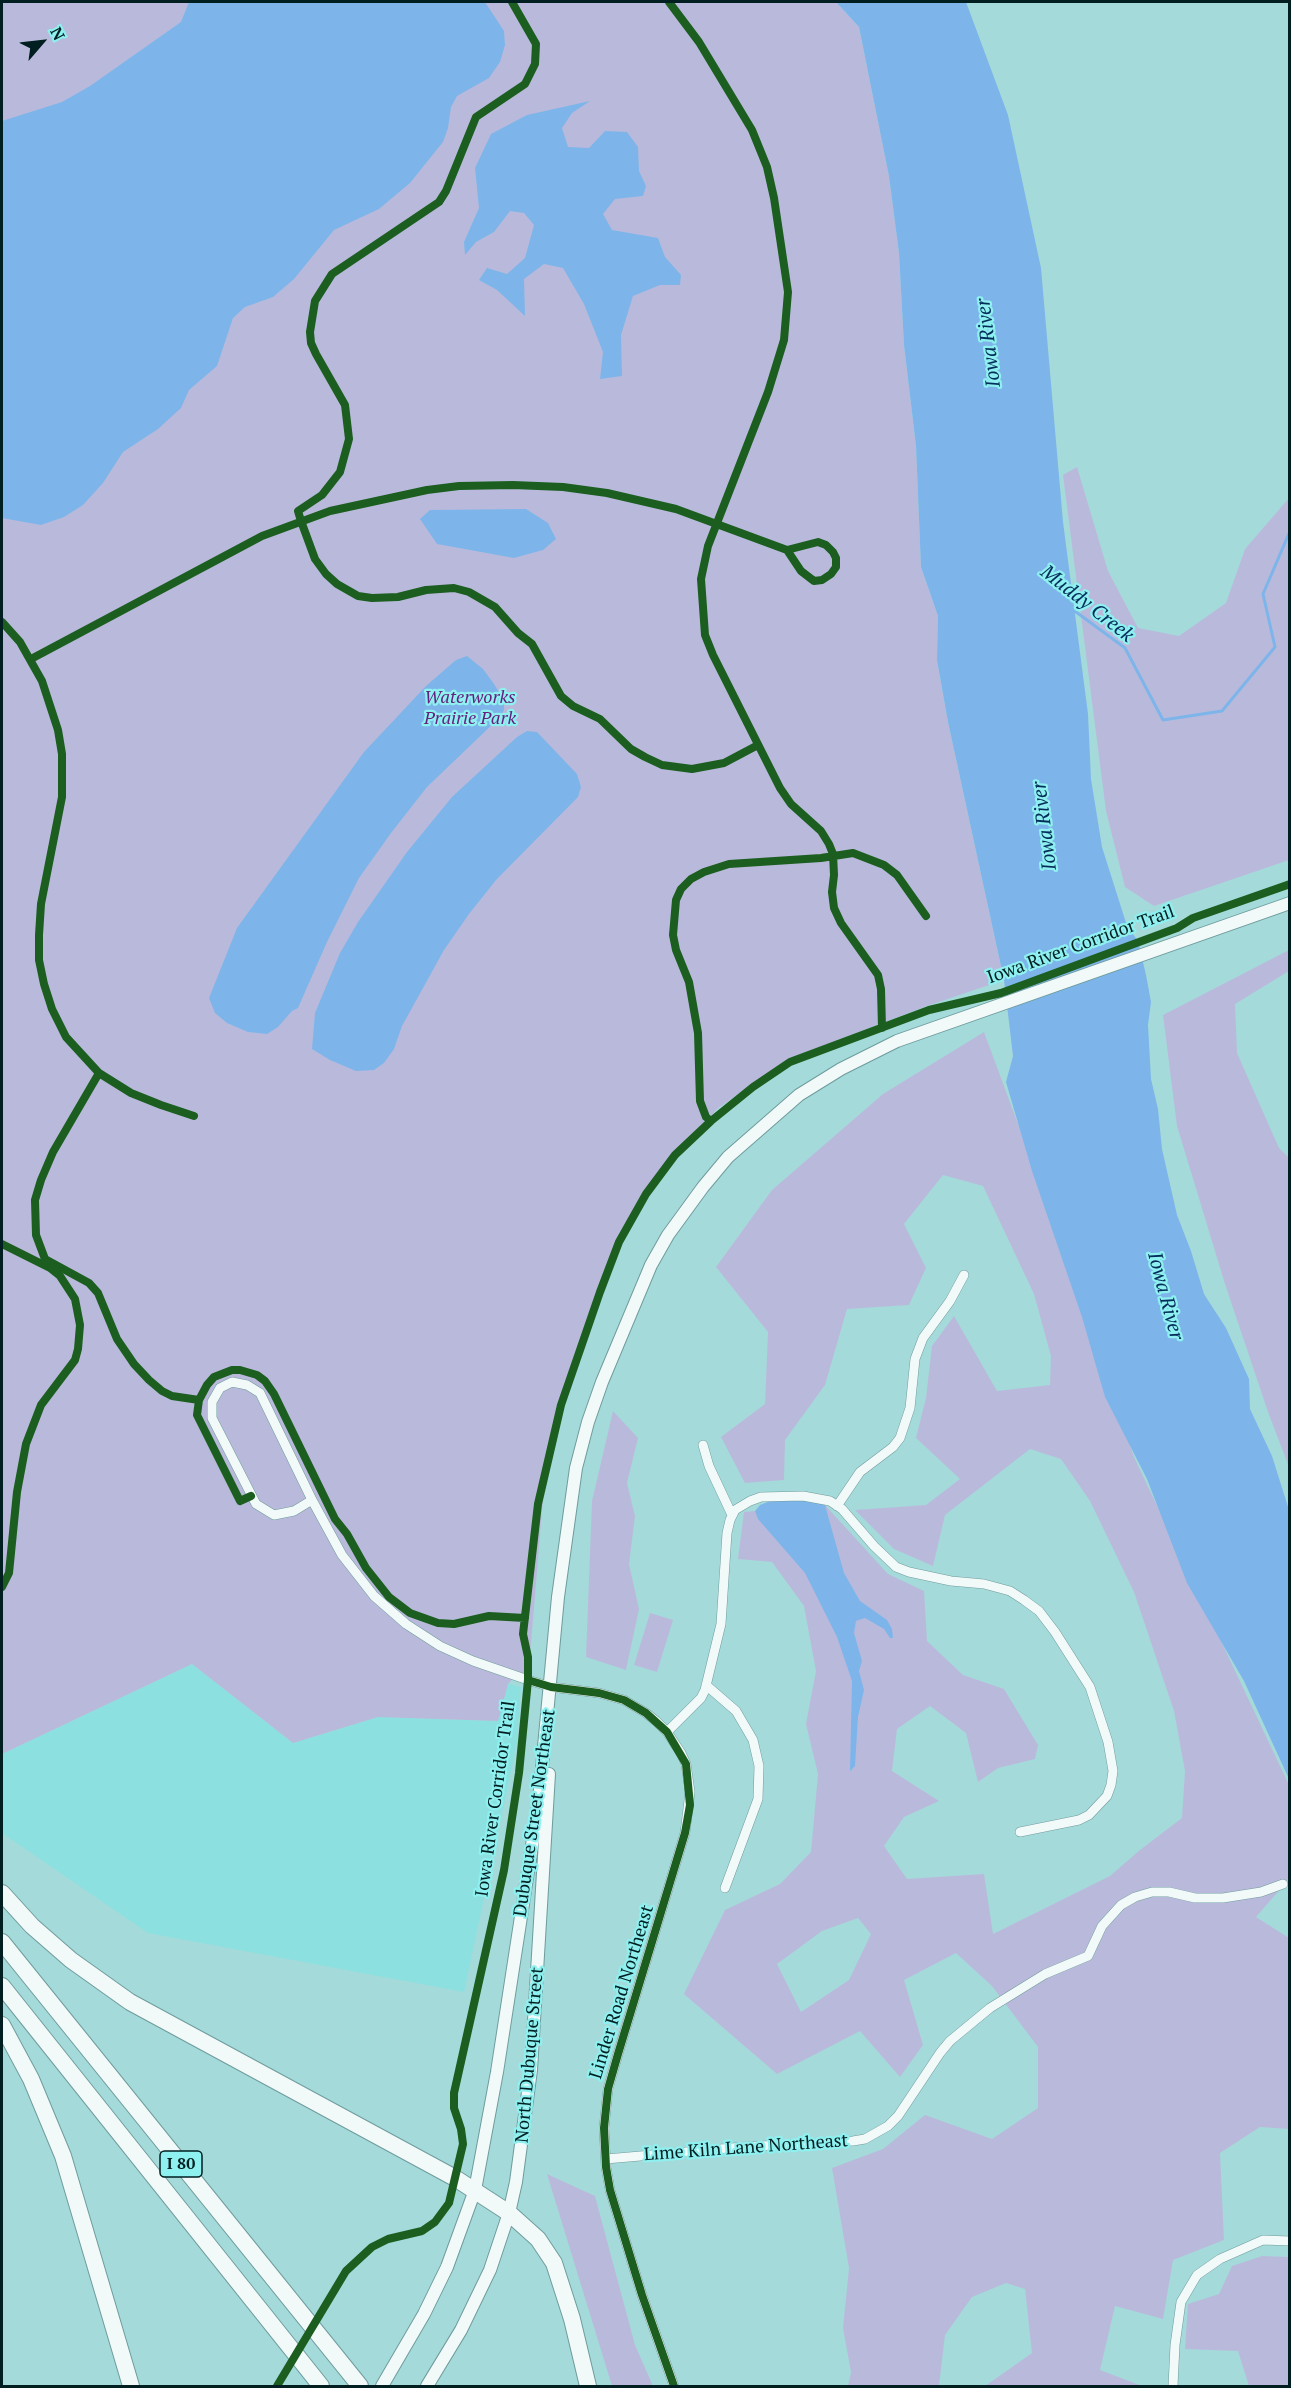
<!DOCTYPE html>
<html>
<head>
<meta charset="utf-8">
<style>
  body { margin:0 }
  #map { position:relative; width:1291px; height:2388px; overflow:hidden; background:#a5dada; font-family:"PT Serif",serif }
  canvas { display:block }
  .frame { position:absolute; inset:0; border:3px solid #011f20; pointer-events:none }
  .north { position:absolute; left:12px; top:12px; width:60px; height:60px; -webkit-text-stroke:4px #8ff0f0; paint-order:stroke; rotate:62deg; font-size:16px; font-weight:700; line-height:24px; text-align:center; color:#011f20 }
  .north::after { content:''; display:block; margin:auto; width:21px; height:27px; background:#011f20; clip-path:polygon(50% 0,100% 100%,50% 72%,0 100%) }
</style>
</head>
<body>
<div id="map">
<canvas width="1291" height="2388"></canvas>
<div class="frame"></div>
<div class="north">N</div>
</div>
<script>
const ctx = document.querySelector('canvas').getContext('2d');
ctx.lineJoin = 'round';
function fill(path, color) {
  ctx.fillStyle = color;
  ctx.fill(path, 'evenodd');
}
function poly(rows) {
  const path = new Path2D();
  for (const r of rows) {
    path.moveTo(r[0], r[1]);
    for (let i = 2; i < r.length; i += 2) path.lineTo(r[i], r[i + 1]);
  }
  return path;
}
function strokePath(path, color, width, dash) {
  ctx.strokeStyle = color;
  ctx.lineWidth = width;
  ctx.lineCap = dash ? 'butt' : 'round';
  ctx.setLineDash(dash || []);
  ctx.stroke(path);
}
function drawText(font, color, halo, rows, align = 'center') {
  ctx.font = font + ' "PT Serif",serif';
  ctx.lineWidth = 4.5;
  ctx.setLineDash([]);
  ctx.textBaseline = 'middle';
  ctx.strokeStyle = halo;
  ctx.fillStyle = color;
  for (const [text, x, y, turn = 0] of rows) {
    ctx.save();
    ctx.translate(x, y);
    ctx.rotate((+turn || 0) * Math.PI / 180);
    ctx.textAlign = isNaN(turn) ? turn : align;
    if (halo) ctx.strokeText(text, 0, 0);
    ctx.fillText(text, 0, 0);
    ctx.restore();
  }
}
const built = poly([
  [192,1664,293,1743,378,1717,497,1721,508,1684,521,1687,517,1743,464,1992,148,1933,2,1833,2,1754]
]);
const green = poly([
  [2,2,836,2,859,27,889,175,899,253,904,345,916,446,921,567,938,616,937,660,948,722,1004,980,927,1006,788,1059,717,1109,646,1194,619,1242,561,1405,545,1475,528,1680,515,1676,508,1684,498,1721,378,1717,293,1743,192,1664,2,1754],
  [1077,467,1108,571,1138,628,1179,636,1226,603,1245,549,1289,498,1289,860,1154,906,1125,887,1106,811,1063,475],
  [1289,950,1289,971,1235,1004,1237,1053,1279,1148,1289,1158,1289,1467,1268,1412,1225,1284,1177,1126,1163,1015],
  [984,1032,1052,1216,1134,1457,1289,1785,1289,1879,1256,1917,1289,1938,1289,2129,1260,2127,1220,2153,1224,2240,1173,2260,1163,2319,1115,2306,1100,2370,1142,2386,985,2386,1032,2353,1025,2289,1006,2283,972,2297,945,2335,939,2386,848,2386,851,2372,843,2328,849,2268,832,2168,883,2149,925,2115,992,2139,1038,2108,1038,2047,992,1986,956,1953,904,1980,923,2045,900,2077,860,2031,777,2074,684,1994,725,1910,780,1884,811,1852,818,1774,806,1724,816,1671,804,1606,772,1562,738,1559,744,1512,825,1505,888,1574,924,1591,927,1641,963,1675,1004,1689,1038,1745,1035,1759,998,1768,978,1782,966,1733,930,1706,897,1729,892,1771,939,1801,904,1817,884,1846,907,1879,984,1874,993,1934,1110,1876,1140,1850,1182,1818,1185,1771,1174,1711,1134,1592,1090,1501,1061,1459,1030,1449,945,1515,933,1566,894,1549,855,1510,926,1505,960,1479,916,1438,926,1398,932,1346,954,1316,997,1391,1050,1385,1051,1356,1034,1294,983,1186,943,1175,904,1224,926,1268,909,1305,847,1309,825,1385,785,1440,784,1480,745,1483,721,1437,765,1404,768,1332,716,1267,772,1190,883,1094],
  [858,1918,871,1934,849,1980,801,2012,777,1964,822,1931],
  [613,1411,638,1438,627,1483,635,1516,629,1564,639,1609,626,1670,586,1657,592,1501],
  [650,1613,673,1620,657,1672,634,1665],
  [547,2174,595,2196,635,2345,653,2386,612,2386],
  [1262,2256,1289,2257,1289,2386,1249,2386,1238,2351,1185,2349,1188,2304,1219,2294,1232,2266]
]);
const water = poly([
  [189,2,485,2,504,31,505,45,500,62,489,78,457,96,451,107,448,128,443,142,410,183,379,209,334,230,294,279,273,297,245,307,233,318,217,366,189,390,181,408,158,429,123,452,103,483,83,505,64,517,41,525,2,518,2,121,62,102,90,86,181,22],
  [836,2,966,2,1008,115,1041,268,1063,522,1088,714,1091,779,1102,847,1127,926,1138,941,1146,975,1151,1002,1148,1025,1151,1079,1158,1109,1162,1149,1177,1215,1191,1251,1204,1294,1226,1328,1249,1379,1250,1409,1272,1456,1289,1510,1289,1779,1244,1681,1187,1583,1147,1479,1105,1397,1082,1317,1032,1171,1006,1082,1013,1056,1004,980,948,722,937,660,938,616,921,567,916,446,904,345,899,253,889,176,859,27],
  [590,101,572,113,562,128,568,147,589,148,605,131,627,132,638,147,639,171,646,186,643,196,615,199,603,214,612,230,658,238,665,257,681,275,680,285,660,285,633,296,621,335,622,376,600,379,603,352,584,304,563,268,544,264,524,279,525,316,497,290,479,280,487,268,507,274,525,258,534,225,524,213,510,211,494,232,476,242,465,255,464,242,479,208,475,168,491,134,527,115],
  [526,509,548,523,556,539,543,550,514,558,437,544,420,519,430,510],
  [467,656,483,669,494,684,504,701,504,710,497,720,427,787,391,833,359,878,327,942,298,1008,292,1011,278,1027,267,1034,248,1032,227,1023,215,1013,209,998,237,928,364,752,426,686,456,660],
  [527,731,537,732,577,774,581,787,578,797,496,880,469,914,444,950,402,1026,394,1049,384,1063,374,1070,356,1071,330,1060,312,1049,315,1013,340,953,358,922,407,852,452,797,517,737],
  [805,1499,825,1505,844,1573,860,1601,887,1620,892,1629,893,1638,890,1638,884,1629,865,1618,856,1621,854,1633,862,1661,859,1671,864,1690,858,1717,855,1766,850,1771,852,1681,837,1637,805,1573,758,1519,755,1511,760,1505,770,1501]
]);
const stream = poly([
  [1072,609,1125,648,1163,720,1222,711,1275,647,1263,594,1290,531]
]);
const street = poly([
  [703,1445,709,1466,732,1515],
  [312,1500,294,1511,274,1515,256,1504,212,1418,212,1402,220,1388,232,1382,247,1385,260,1393,312,1500,342,1555,374,1596,406,1624,440,1646,473,1661,528,1680,551,1687,599,1693,624,1700,646,1713,656,1721,667,1732,681,1753,686,1764,690,1792,685,1833,618,2054,608,2089,604,2128,606,2167,610,2190,642,2295,674,2386],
  [837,1506,860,1472,893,1447,900,1438,910,1408,915,1359,923,1338,950,1301,964,1275],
  [706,1685,736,1711,753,1740,759,1766,758,1799,725,1888],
  [667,1732,701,1698,705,1690,721,1624,727,1533,730,1520,735,1510,750,1501,761,1497,803,1496,830,1501,842,1509,874,1546,896,1567,909,1572,951,1581,984,1584,1010,1591,1024,1600,1039,1611,1055,1632,1090,1687,1108,1742,1113,1771,1111,1785,1107,1796,1089,1815,1079,1820,1020,1832],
  [606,2159,743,2147,853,2141,865,2139,888,2126,898,2116,940,2053,950,2041,990,2008,1045,1974,1088,1956,1102,1926,1121,1905,1135,1897,1152,1892,1169,1892,1195,1898,1223,1898,1261,1892,1283,1884],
  [1173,2386,1175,2345,1181,2302,1197,2275,1220,2259,1263,2240,1290,2241]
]);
const secondary = poly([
  [382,2386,424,2314,447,2267,475,2190,497,2072,539,1800,558,1597,576,1468,588,1422,602,1382,651,1265,668,1235,703,1187,728,1157,799,1095,841,1069,897,1041,1290,903],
  [427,2386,461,2330,490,2270,509,2213,516,2182,531,2070,549,1774]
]);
const highway = poly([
  [2,1893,32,1926,71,1960,130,2002,455,2178,509,2213,538,2239,554,2263,572,2319,588,2386],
  [2,1942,360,2386],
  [2,1986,321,2386],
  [2,2025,31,2079,63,2156,131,2386]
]);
const cycleway = poly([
  [512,2,536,44,535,64,525,84,476,117,446,191,439,202,332,274,315,301,310,332,311,343,316,354,345,405,349,439,340,472,322,495,298,511,301,521,315,559,326,574,337,584,358,596,372,598,398,597,426,590,454,588,469,592,495,607,518,633,532,644,561,696,573,706,600,719,631,749,645,757,662,765,692,769,724,763,758,745],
  [669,2,699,42,752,130,767,167,774,198,788,292,784,340,768,392,708,546,701,579,705,635,713,655,780,788,791,804,821,831,829,844,833,854,834,875,832,892,834,908,841,923,878,975,881,989,882,1028],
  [2,622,20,642,42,681,58,730,62,754,62,797,41,904,39,935,39,960,44,984,52,1009,66,1037,99,1073,53,1152,41,1180,35,1200,36,1235,45,1259,89,1283,98,1293,117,1339,134,1364,149,1380,162,1391,172,1396,199,1400],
  [31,659,262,536,330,511,427,490,459,486,513,485,563,487,607,493,676,509,787,550,801,571,814,581,822,580,831,574,836,567,836,558,833,552,826,545,818,542,787,550],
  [99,1073,131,1093,161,1105,194,1116],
  [711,1121,706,1117,700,1101,698,1033,689,982,676,950,673,935,676,900,681,889,691,879,704,872,729,864,821,858,853,853,884,865,897,875,926,916],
  [2,1244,50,1268,60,1276,75,1299,80,1325,78,1349,75,1360,41,1405,26,1444,17,1492,9,1573,2,1587],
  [251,1496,240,1501,197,1415,199,1400,207,1385,214,1377,232,1370,240,1370,257,1375,265,1381,274,1394,335,1519,347,1534,366,1568,389,1597,410,1613,438,1623,454,1624,489,1616,525,1618],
  [528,1680,551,1687,599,1693,624,1700,646,1713,667,1732,686,1764,690,1805,685,1833,618,2054,608,2089,604,2128,606,2167,610,2190,642,2295,674,2386],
  [277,2386,346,2271,372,2247,388,2239,422,2231,435,2222,449,2203,463,2144,461,2129,454,2108,454,2093,504,1870,519,1773,528,1680,528,1657,523,1634,538,1504,561,1405,600,1292,619,1242,646,1194,675,1155,711,1121,753,1087,790,1062,929,1010,1001,993,1177,928,1193,918,1290,884]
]);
const shields = [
  [181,2164,42]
];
const shieldNames = [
  ["I 80",181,2164]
];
const parkNames = [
  ["Waterworks",470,698],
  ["Prairie Park",470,719]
];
const streetNames = [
  ["Iowa River Corridor Trail",1081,945,-20],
  ["Iowa River Corridor Trail",496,1799,-82],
  ["Dubuque Street Northeast",535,1813,-82],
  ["Linder Road Northeast",622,1992,-73],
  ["North Dubuque Street",530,2055,-85],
  ["Lime Kiln Lane Northeast",746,2148,-4]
];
const waterNames = [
  ["Iowa River",989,343,-97],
  ["Muddy Creek",1087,604,38],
  ["Iowa River",1045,826,-97],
  ["Iowa River",1165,1296,75]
];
fill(built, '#8ce0e0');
fill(green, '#b9badb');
fill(water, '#7db5ea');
strokePath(stream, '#7db5ea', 3);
strokePath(street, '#6f9c9c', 10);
strokePath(secondary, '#6f9c9c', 14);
strokePath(highway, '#6f9c9c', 18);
strokePath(street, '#f2f9f9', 9);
strokePath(secondary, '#f2f9f9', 12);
strokePath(highway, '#f2f9f9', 16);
strokePath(cycleway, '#1b5e20', 8);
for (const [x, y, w] of shields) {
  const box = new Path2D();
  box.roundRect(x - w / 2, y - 13, w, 26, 4.5);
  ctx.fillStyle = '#8ff0f0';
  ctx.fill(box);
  strokePath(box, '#011f20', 1.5);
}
drawText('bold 16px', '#011f20', null, shieldNames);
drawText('italic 18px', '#66207e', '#8ff0f0', parkNames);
drawText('18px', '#011f20', '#8ff0f0', streetNames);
drawText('italic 20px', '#052d5b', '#8ff0f0', waterNames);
</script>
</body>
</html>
